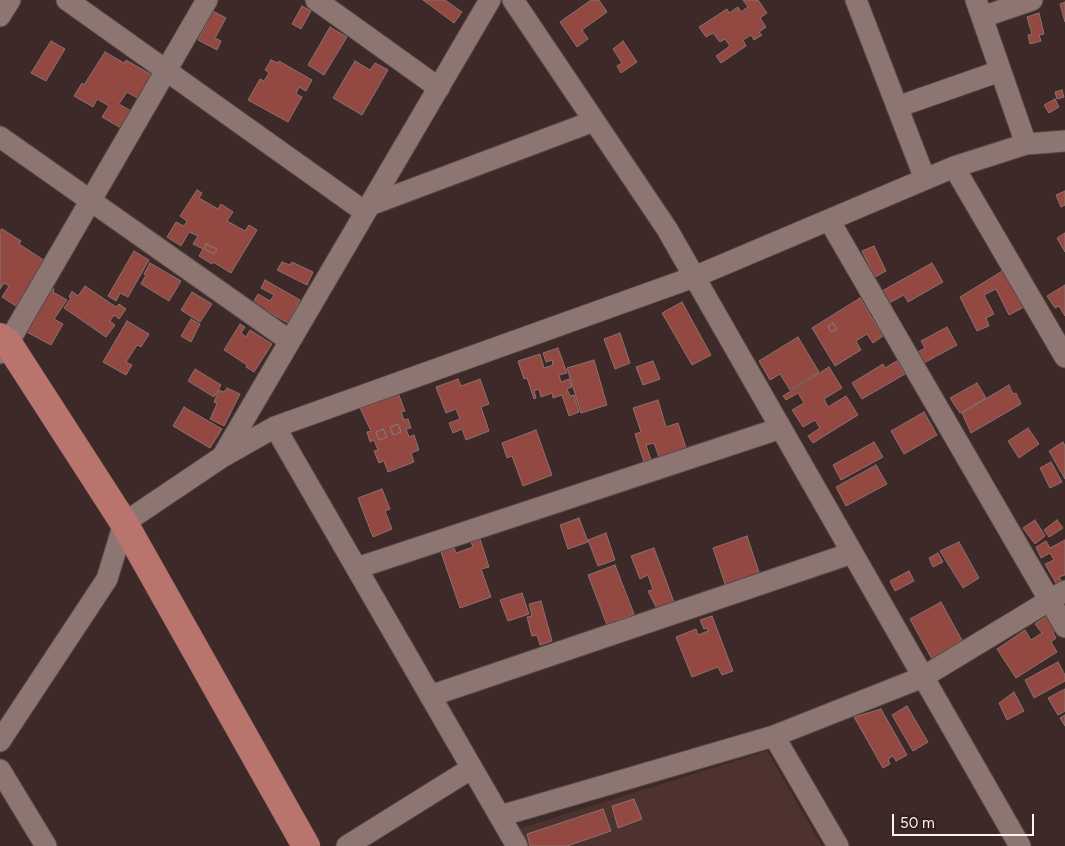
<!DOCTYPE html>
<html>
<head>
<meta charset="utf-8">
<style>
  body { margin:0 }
  #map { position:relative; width:1065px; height:846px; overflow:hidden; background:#3d2927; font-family:Figtree,sans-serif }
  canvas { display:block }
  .scale { position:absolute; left:892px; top:814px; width:142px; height:22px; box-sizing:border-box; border:2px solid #fdf2f1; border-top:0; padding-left:6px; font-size:15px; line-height:18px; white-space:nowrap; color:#fdf2f1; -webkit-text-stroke:4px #331f1d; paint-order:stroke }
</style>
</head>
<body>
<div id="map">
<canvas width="1065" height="846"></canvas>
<div class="scale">50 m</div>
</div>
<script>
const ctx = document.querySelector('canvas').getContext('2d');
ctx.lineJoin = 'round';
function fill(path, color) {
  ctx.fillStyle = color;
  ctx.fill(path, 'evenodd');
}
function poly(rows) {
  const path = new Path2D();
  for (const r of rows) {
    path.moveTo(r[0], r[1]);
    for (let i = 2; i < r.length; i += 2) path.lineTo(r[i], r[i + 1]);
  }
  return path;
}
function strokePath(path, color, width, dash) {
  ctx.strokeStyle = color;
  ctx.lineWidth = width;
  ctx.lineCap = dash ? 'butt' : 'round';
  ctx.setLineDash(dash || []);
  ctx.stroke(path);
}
const built = poly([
  [767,751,822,846,528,846,518,829]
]);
const building = poly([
  [423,0,445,0,462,12,454,23,423,0],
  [591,0,599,0,607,12,582,30,588,39,577,47,560,22,591,0],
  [743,0,758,0,767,13,760,18,766,27,759,32,762,35,754,40,751,35,743,40,746,46,721,63,716,56,730,46,725,39,720,42,713,33,706,37,699,27,727,9,729,13,738,7,741,12,748,7,743,0],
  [1065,2,1065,22,1060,4,1065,2],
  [302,6,311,11,301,29,292,24,302,6],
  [213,11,226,18,215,38,221,41,217,50,198,40,213,11],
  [1039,13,1044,34,1039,35,1041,41,1030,44,1028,35,1032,34,1027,17,1039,13],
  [330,27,347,37,324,75,308,65,330,27],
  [51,41,65,49,46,81,31,73,51,41],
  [623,41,637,62,621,73,617,66,622,63,613,49,623,41],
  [105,52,124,63,126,60,152,75,139,99,127,92,119,104,131,111,121,128,102,117,109,106,97,99,93,107,74,96,82,83,84,85,105,52],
  [271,60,278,63,279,61,312,80,306,91,299,87,296,94,302,97,288,122,248,100,260,79,264,81,269,73,265,70,271,60],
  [355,61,370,70,375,63,388,70,362,115,333,98,355,61],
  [1062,90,1064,97,1057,99,1055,92,1062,90],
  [1055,99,1059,107,1049,113,1044,105,1055,99],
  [197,190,202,193,199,198,218,209,221,204,233,212,227,221,245,231,249,225,257,230,231,273,213,262,212,264,199,256,203,249,193,244,198,236,189,232,181,246,167,237,176,222,184,226,187,221,180,216,197,190],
  [206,244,217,249,214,254,204,249,206,244],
  [1065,191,1065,205,1061,207,1056,195,1065,191],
  [2,229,21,241,19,244,45,261,16,306,2,297,9,286,4,283,0,289,0,231,2,229],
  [1065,233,1065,252,1057,238,1065,233],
  [206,244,217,249,214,254,204,249,206,244],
  [874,246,886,271,875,277,862,251,874,246],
  [134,251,149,260,128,297,120,293,116,301,108,296,134,251],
  [282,262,290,265,292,262,313,272,307,285,277,270,282,262],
  [150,263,181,281,169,301,141,284,146,275,144,274,150,263],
  [932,263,943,282,908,302,904,295,889,303,882,291,932,263],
  [1004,270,1024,307,1009,315,996,289,984,295,994,314,986,318,989,326,977,331,960,297,1004,270],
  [265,280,300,300,288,323,253,303,258,294,270,301,274,295,261,288,265,280],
  [1065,285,1065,316,1059,306,1055,308,1047,296,1065,285],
  [48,286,54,289,53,292,67,300,54,319,63,324,51,345,23,330,48,286],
  [85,286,116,307,119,304,126,309,119,319,114,315,110,321,115,325,106,337,64,308,71,298,69,297,72,291,78,296,85,286],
  [192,292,212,304,200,322,181,310,192,292],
  [860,298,883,336,873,343,867,334,856,341,861,350,835,366,812,328,860,298],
  [833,323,837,329,831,332,828,326,833,323],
  [682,302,711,355,692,365,662,313,682,302],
  [191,319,200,324,191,342,181,336,191,319],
  [127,321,149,334,141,347,137,345,126,362,132,365,126,375,103,362,127,321],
  [833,323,837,329,831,332,828,326,833,323],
  [240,324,245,327,241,333,246,337,250,330,272,344,254,372,246,367,247,365,224,350,240,324],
  [947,327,957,345,924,363,918,352,925,348,921,341,947,327],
  [620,333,630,363,615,369,604,339,620,333],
  [798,337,819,372,790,390,780,374,770,380,759,361,798,337],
  [558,348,567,373,559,375,561,382,569,379,572,387,567,389,570,396,574,395,579,412,569,416,562,395,553,398,552,393,541,397,539,389,534,391,536,398,534,399,527,378,524,379,518,361,540,354,544,368,553,365,552,360,546,362,543,353,558,348],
  [594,360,607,405,581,413,567,368,594,360],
  [653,361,660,379,643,385,636,367,653,361],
  [897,361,905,374,862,399,852,383,883,364,885,368,897,361],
  [829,367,842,388,824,399,828,407,846,396,858,415,813,443,808,436,820,428,815,420,803,427,792,410,804,403,798,393,786,400,783,396,829,367],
  [195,369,221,385,214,397,188,381,195,369],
  [458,379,461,386,480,379,489,404,481,407,489,431,466,440,462,429,453,433,449,423,460,419,456,409,446,413,436,387,458,379],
  [977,383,986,398,960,413,950,398,977,383],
  [1009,385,1013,394,1016,393,1021,404,971,433,962,413,1009,385],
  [227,388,240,394,224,426,210,419,217,404,214,402,219,390,224,392,227,388],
  [398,393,405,411,401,412,404,420,408,419,411,428,406,429,409,437,414,435,419,450,411,453,414,462,388,472,384,461,379,463,374,451,378,450,374,440,370,442,367,432,371,431,360,408,398,393],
  [398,424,401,432,393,435,390,427,398,424],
  [383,429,387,437,379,440,376,432,383,429],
  [658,400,666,427,678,423,686,448,659,457,654,443,646,445,651,460,644,462,635,434,641,432,633,408,658,400],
  [184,407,222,429,210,448,173,426,184,407],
  [924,412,937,435,904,454,891,431,924,412],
  [398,424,401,432,393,435,390,427,398,424],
  [1028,428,1039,444,1019,458,1008,441,1028,428],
  [383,429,387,437,379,440,376,432,383,429],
  [536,430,552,475,523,486,512,456,507,458,502,443,536,430],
  [874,442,883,457,841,480,833,465,874,442],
  [1063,442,1065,446,1065,479,1049,451,1063,442],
  [1051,462,1062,482,1050,488,1040,468,1051,462],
  [876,465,887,484,846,506,836,487,876,465],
  [382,489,390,509,385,511,392,529,373,537,358,498,382,489],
  [579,518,588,542,568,549,560,525,579,518],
  [1035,520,1045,536,1035,544,1023,528,1035,520],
  [1057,520,1063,528,1049,537,1044,530,1057,520],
  [606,533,615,560,598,566,588,540,606,533],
  [747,536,760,575,726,587,713,548,747,536],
  [480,539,489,567,481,569,491,597,460,608,441,552,454,548,456,553,473,547,471,542,480,539],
  [1065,540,1065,575,1059,577,1062,582,1057,585,1045,564,1054,560,1050,553,1041,558,1036,547,1046,541,1050,548,1065,540],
  [959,542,979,578,963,588,940,551,959,542],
  [654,548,675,605,658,611,648,591,653,590,648,575,640,579,631,556,654,548],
  [938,553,943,562,933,567,929,558,938,553],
  [615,565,634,614,607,625,588,575,615,565],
  [909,571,914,581,895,591,890,581,909,571],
  [522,593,529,614,508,621,500,600,522,593],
  [541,601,552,641,540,645,537,635,532,636,527,617,532,616,529,604,541,601],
  [941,602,963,642,932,659,910,619,941,602],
  [712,616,733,671,722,675,718,667,692,677,676,637,696,629,698,635,708,631,707,628,704,629,700,620,712,616],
  [1047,616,1056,630,1053,633,1056,638,1051,642,1057,652,1016,678,997,649,1025,630,1031,640,1042,633,1035,624,1047,616],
  [1058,662,1065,675,1065,681,1034,698,1025,680,1058,662],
  [1065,689,1065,711,1058,715,1048,698,1065,689],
  [1014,692,1024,711,1007,720,999,703,1014,692],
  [907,706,928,742,913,751,892,715,907,706],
  [881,709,907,755,896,761,893,756,888,759,890,764,883,768,854,717,881,709],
  [1065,715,1065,726,1060,718,1065,715],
  [634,799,642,819,618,828,612,806,634,799],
  [603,809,611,831,567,846,530,846,527,834,603,809]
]);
const minor = poly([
  [67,0,365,212],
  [316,0,439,88],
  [513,0,667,229,1020,846],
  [856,0,925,179],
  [976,0,1026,144],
  [0,16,10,0],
  [982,17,1032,0],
  [897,107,1000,71],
  [0,137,290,341],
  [954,167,1065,357],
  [370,205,594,121],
  [829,220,1065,627],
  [0,353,8,343,207,0],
  [275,427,517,846],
  [222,457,490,0],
  [357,568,781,428],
  [430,696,852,553],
  [774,736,838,846],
  [0,741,107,579,124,523,222,457,275,427,694,277,954,167,1026,144,1065,141],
  [0,770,46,846],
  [500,816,774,736,923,677,1065,591],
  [347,846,472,768]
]);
const major = poly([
  [0,337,8,343,124,523,306,846]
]);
fill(built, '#4d322f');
fill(building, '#934842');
strokePath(building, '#8a726f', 1);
strokePath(minor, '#574746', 23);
strokePath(major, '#574746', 29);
strokePath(minor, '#8d7572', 21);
strokePath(major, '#ba746e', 28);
</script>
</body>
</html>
